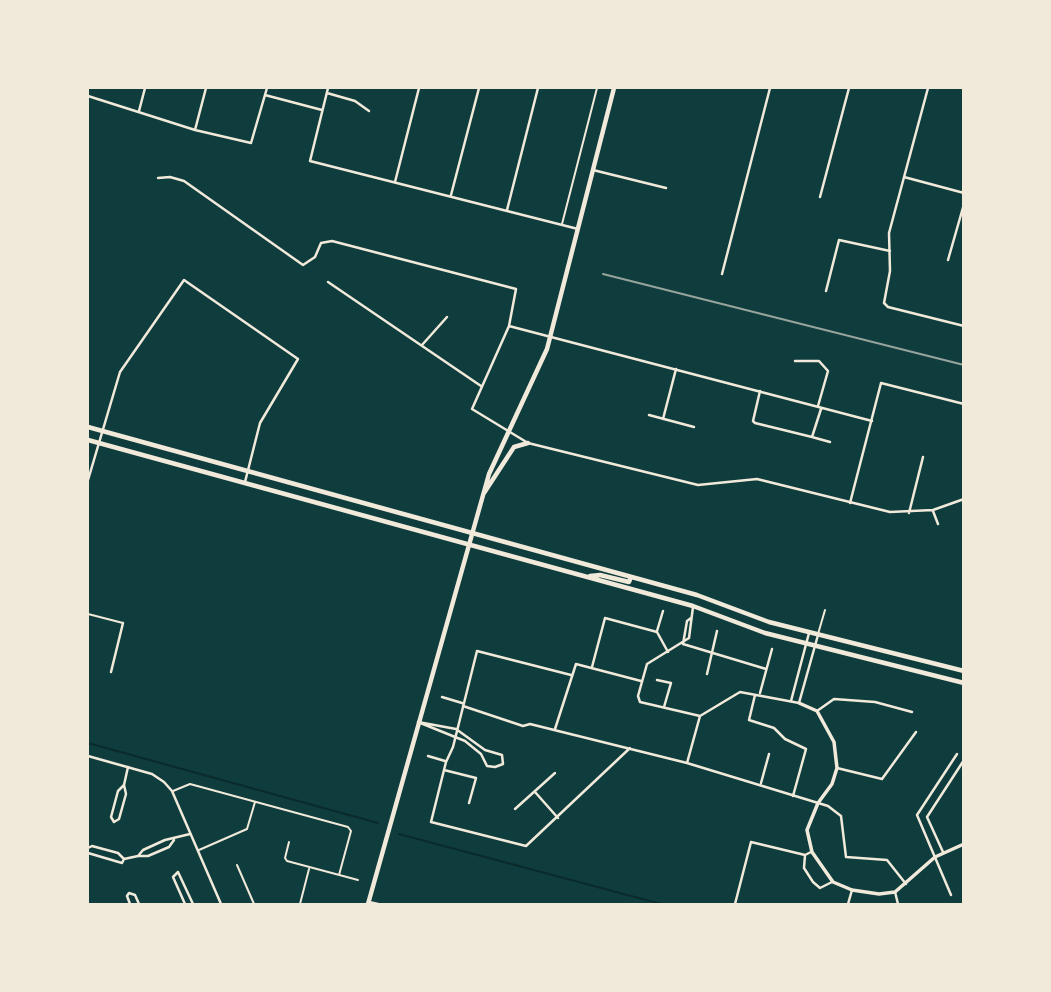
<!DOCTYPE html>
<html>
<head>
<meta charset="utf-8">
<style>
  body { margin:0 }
  #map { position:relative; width:1051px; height:992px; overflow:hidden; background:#0f3d3e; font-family:"Fira Sans",sans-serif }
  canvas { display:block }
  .frame { position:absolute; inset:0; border:89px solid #f1e9da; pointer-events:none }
</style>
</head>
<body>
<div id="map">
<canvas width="1051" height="992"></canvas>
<div class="frame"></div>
</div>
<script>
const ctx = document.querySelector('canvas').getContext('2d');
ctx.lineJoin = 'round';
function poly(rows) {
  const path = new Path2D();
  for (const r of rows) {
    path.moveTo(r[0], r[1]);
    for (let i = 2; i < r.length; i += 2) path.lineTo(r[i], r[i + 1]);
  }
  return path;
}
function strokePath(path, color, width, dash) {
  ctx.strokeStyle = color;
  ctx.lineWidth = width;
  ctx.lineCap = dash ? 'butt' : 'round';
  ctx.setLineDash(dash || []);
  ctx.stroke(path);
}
const stream = poly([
  [88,743,378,823],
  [399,834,661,904]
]);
const service = poly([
  [562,224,597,88],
  [88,614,123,623],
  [818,634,825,610],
  [173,791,190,784,348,827,351,831,339,875],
  [289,842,285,858,287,861,358,880],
  [199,850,247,829,255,802],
  [237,865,254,904],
  [300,904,309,869]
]);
const minor = poly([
  [328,88,310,161,578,229],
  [928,88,889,233,890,271,884,303,888,307,964,326],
  [327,93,355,101,369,111],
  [265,95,322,110],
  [88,96,195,130,251,143,267,88],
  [139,111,145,88],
  [195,130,206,88],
  [593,170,666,188],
  [904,177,964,193],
  [158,178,170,177,184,181,303,265,315,257,321,243,332,241,516,289,509,326,472,409,528,443,698,485,757,479,890,512,933,510,964,499],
  [395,182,419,88],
  [451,195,479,88],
  [820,197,849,88],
  [507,210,538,88],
  [948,260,964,204],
  [722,274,770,88],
  [328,282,481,386],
  [826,291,839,240,890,251],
  [509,326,872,421],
  [422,345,447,317],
  [795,361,819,361,828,371,818,406],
  [760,391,753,421,755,423,812,437,821,409],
  [649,415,694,427],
  [663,419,676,369],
  [812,437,830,442],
  [88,480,120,372,184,280,298,359,260,423,245,482],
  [850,503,881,383,964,404],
  [933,511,938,524],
  [909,513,923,457],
  [693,607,689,638,647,664,638,696,640,702,700,716,740,692,799,703,818,635],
  [657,631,663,611],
  [683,644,766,669],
  [683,644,687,621,691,618],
  [592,667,605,618,657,632,668,652],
  [111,672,123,623],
  [707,674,717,631],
  [571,675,477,651,453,747,446,762,431,822,526,846,630,748],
  [657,680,671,683,664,707],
  [760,693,772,649],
  [755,695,749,720,774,728,785,739,806,749,793,796],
  [442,697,462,703],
  [791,701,809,633],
  [463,706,523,726,530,724,687,763,828,806,841,816,846,857,887,860,906,884],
  [817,711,834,699,875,702,912,712],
  [418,722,456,729,485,750,502,755,503,764,495,767,487,766,481,754,465,741,418,722],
  [555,729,576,664,641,681],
  [88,756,152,774,164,782,172,791,221,904],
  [428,756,445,761],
  [687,763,700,716],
  [837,768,882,779,916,732],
  [444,770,476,778,469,803],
  [761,783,769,754],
  [124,785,118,791,111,817,114,822,119,819,126,794,124,785,128,767],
  [535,792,558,818],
  [515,809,555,773],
  [174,840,169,847,148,856,138,856,143,850,165,840,190,834],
  [88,848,92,846,118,853,124,859],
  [943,852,927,817,964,760],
  [88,853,122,863,124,859,138,856],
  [805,855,804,868,813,882,820,888,832,882],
  [895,892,898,904],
  [951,895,917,815,957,754],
  [369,902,378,904],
  [130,904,127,896,129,893,135,895,139,904],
  [185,904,173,877,178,872,193,904],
  [735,904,751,842,805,855,811,852],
  [848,904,852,890]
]);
const tertiary = poly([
  [799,703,817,711,834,742,837,768,832,784,818,803,807,830,812,852,833,882,852,890,879,894,895,892,935,857,964,844]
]);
const secondary = poly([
  [484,493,514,447,528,443],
  [368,904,489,474,547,349,614,88]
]);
const primary = poly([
  [88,427,697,595,769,622,964,671],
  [88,440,693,606,765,633,964,683],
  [590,576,600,575,629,582,631,577]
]);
const rail = poly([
  [603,274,964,365]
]);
strokePath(stream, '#0a2a2b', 2);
strokePath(service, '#f1e9da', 2);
strokePath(minor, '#f1e9da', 2.5);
strokePath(tertiary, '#f1e9da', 3.5);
strokePath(secondary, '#f1e9da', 4.5);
strokePath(primary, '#f1e9da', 4.5);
strokePath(rail, '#97a49c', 2);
</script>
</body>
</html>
